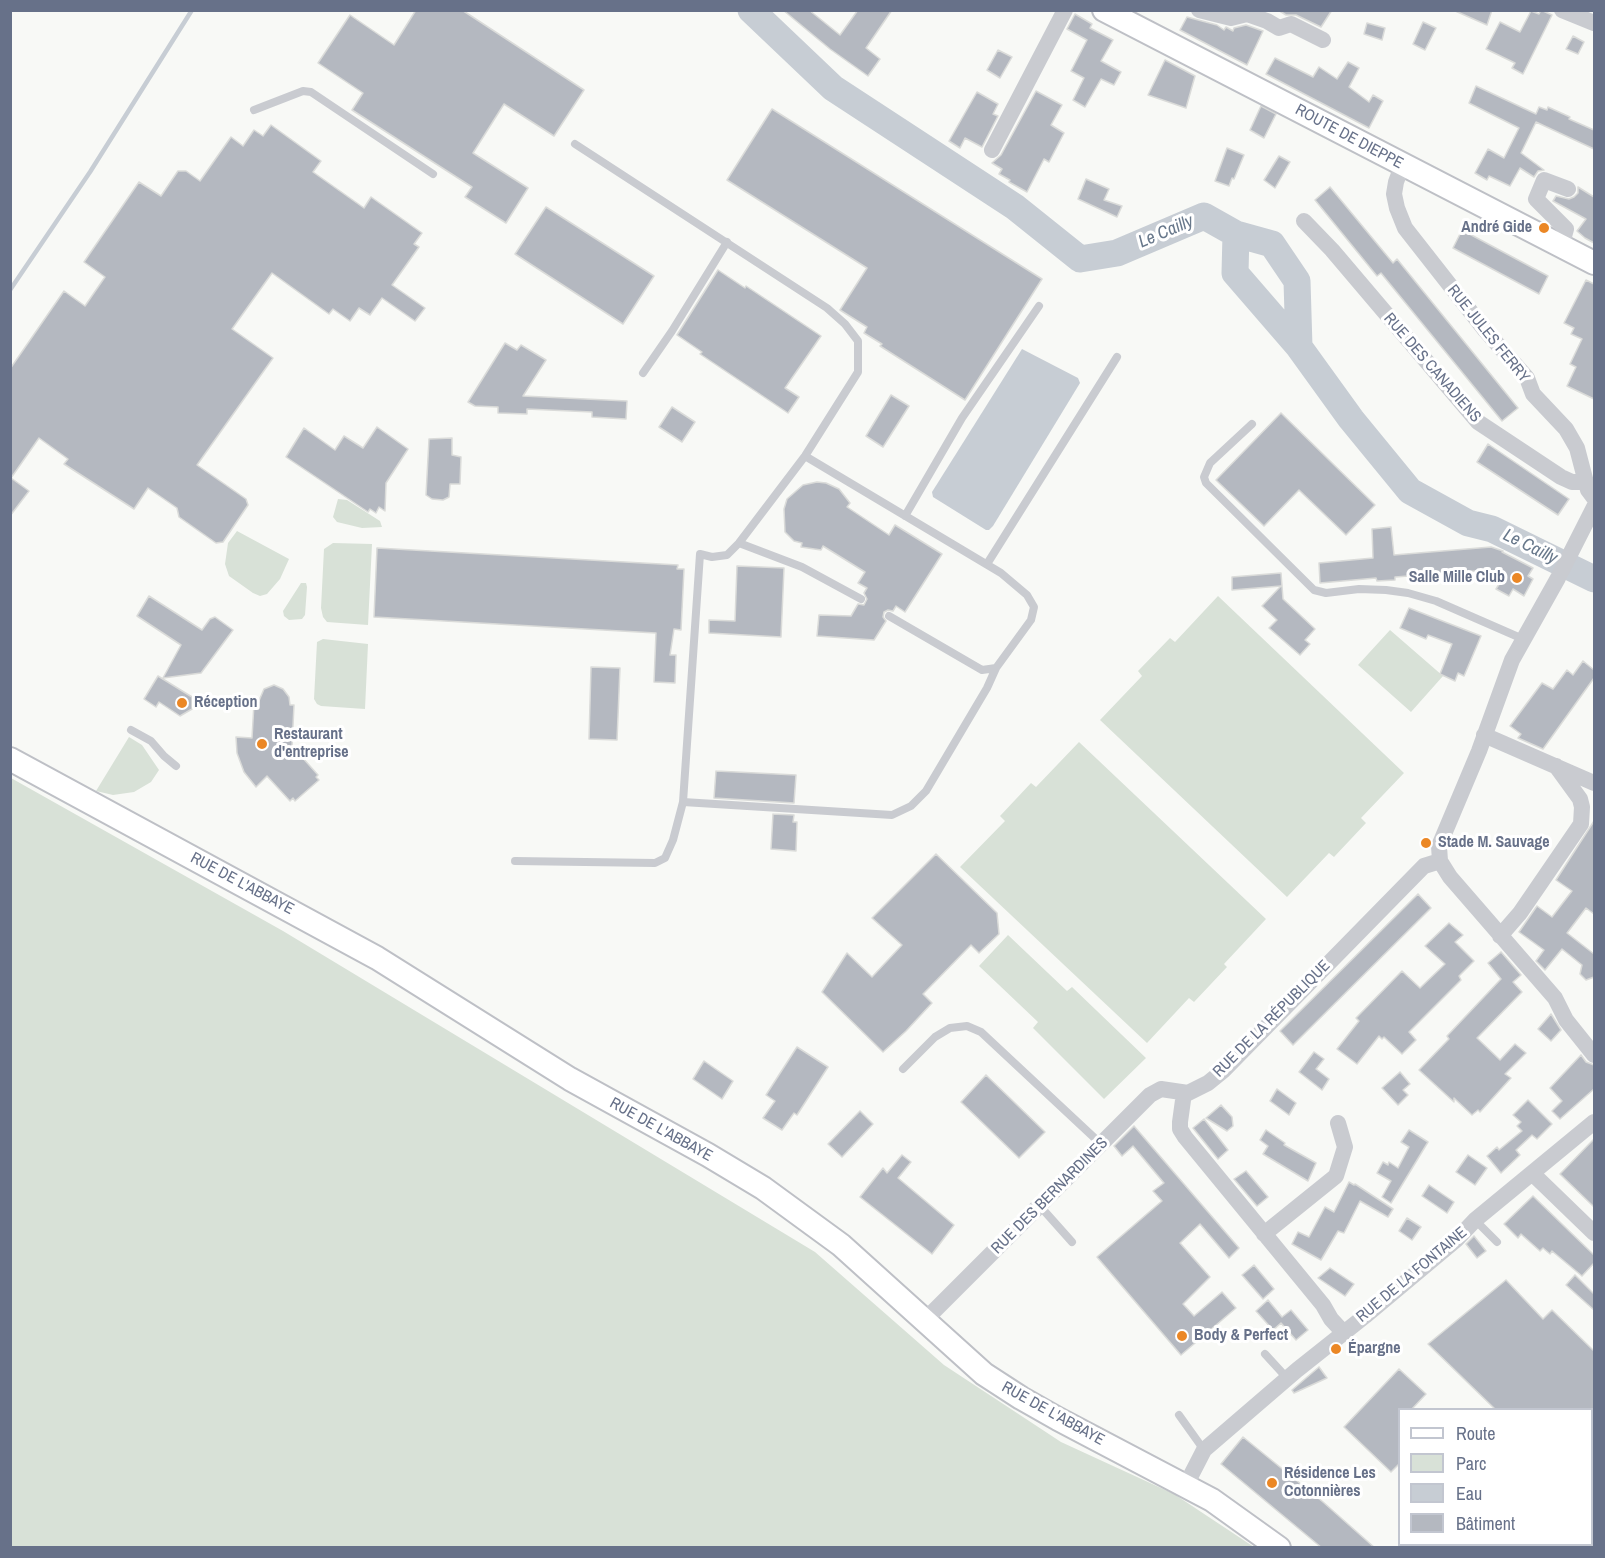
<!DOCTYPE html>
<html>
<head>
<meta charset="utf-8">
<style>
  body { margin:0 }
  #map { position:relative; width:1605px; height:1558px; overflow:hidden; background:#f8f9f6; font-family:"Archivo Narrow",sans-serif }
  canvas { display:block }
  .frame { position:absolute; inset:0; border:12px solid #677189; pointer-events:none }
  .legend { position:absolute; left:1398px; top:1408px; width:195px; height:138px; box-sizing:border-box; background:#fff; border:2px solid #c2c6d0; margin:0; padding:8px 10px; list-style:none; font-size:18px; color:#677189 }
  .legend li { display:flex; align-items:center; gap:12px; height:30px }
  .legend b { width:30px; border:2px solid #c2c6d0 }
</style>
</head>
<body>
<div id="map">
<canvas width="1605" height="1558"></canvas>
<div class="frame"></div>
<ul class="legend">
<li><b style="height:8px;background:#fff"></b>Route</li>
<li><b style="height:16px;background:#d8e1d7"></b>Parc</li>
<li><b style="height:16px;background:#c7cdd4"></b>Eau</li>
<li><b style="height:16px;background:#b4b8c0"></b>Bâtiment</li>
</ul>
</div>
<script>
const ctx = document.querySelector('canvas').getContext('2d');
ctx.lineJoin = 'round';
function fill(path, color) {
  ctx.fillStyle = color;
  ctx.fill(path, 'evenodd');
}
function poly(rows) {
  const path = new Path2D();
  for (const r of rows) {
    path.moveTo(r[0], r[1]);
    for (let i = 2; i < r.length; i += 2) path.lineTo(r[i], r[i + 1]);
  }
  return path;
}
function strokePath(path, color, width, dash) {
  ctx.strokeStyle = color;
  ctx.lineWidth = width;
  ctx.lineCap = dash ? 'butt' : 'round';
  ctx.setLineDash(dash || []);
  ctx.stroke(path);
}
function drawText(font, color, halo, rows, align = 'center') {
  ctx.font = font + ' "Archivo Narrow",sans-serif';
  ctx.lineWidth = 6;
  ctx.setLineDash([]);
  ctx.textBaseline = 'middle';
  ctx.strokeStyle = halo;
  ctx.fillStyle = color;
  for (const [text, x, y, turn = 0] of rows) {
    ctx.save();
    ctx.translate(x, y);
    ctx.rotate((+turn || 0) * Math.PI / 180);
    ctx.textAlign = isNaN(turn) ? turn : align;
    if (halo) ctx.strokeText(text, 0, 0);
    ctx.fillText(text, 0, 0);
    ctx.restore();
  }
}
const green = poly([
  [338,499,347,500,380,521,382,527,362,528,337,522,333,517],
  [237,531,289,559,280,579,267,594,260,596,253,593,229,576,225,564,228,543],
  [333,543,372,544,368,625,327,622,323,617,321,608,324,549],
  [301,583,306,583,307,587,305,615,302,619,289,620,284,616,283,611],
  [1218,596,1404,773,1361,818,1366,823,1334,857,1329,853,1287,897,1100,720,1142,676,1138,671,1170,638,1175,642],
  [1390,630,1443,676,1411,712,1358,665],
  [323,639,368,644,365,709,321,706,317,704,314,699,317,642],
  [129,737,142,745,159,770,151,782,134,792,113,795,96,791],
  [1079,742,1266,919,1224,964,1227,967,1194,1002,1189,998,1147,1043,960,867,1005,821,1000,816,1031,783,1036,787],
  [11,778,283,931,815,1252,944,1365,1061,1442,1174,1494,1254,1547,11,1547],
  [1008,935,1067,991,1072,987,1146,1058,1104,1099,1033,1028,1038,1022,979,966]
]);
const water = poly([
  [1022,349,1078,378,1080,383,993,526,989,530,986,530,933,497,932,492]
]);
const stream = poly([
  [10,290,90,172,192,10]
]);
const river = poly([
  [751,10,833,88,1015,207,1080,259,1117,253,1204,216,1236,234,1272,244,1297,281,1299,347,1351,419,1410,491,1468,523,1492,529,1594,579],
  [1236,234,1235,273,1299,347]
]);
const building = poly([
  [416,10,462,10,584,90,554,136,504,104,473,153,528,188,506,223,465,197,472,187,352,110,363,93,318,63,350,15,394,45,416,10],
  [783,10,809,10,840,35,858,10,892,10,866,48,880,59,868,76,830,49,783,10],
  [1278,10,1332,10,1321,27,1296,15,1286,15,1278,10],
  [1453,10,1492,10,1487,25,1453,10],
  [1541,10,1552,15,1523,74,1512,68,1515,63,1486,49,1500,22,1520,32,1531,11,1539,14,1541,10],
  [1075,14,1092,24,1090,28,1113,40,1101,61,1121,72,1114,85,1101,79,1085,107,1073,100,1084,78,1071,71,1087,40,1067,29,1075,14],
  [1187,17,1217,25,1224,30,1226,27,1233,31,1234,28,1246,25,1263,31,1247,65,1180,30,1187,17],
  [1423,22,1436,28,1425,50,1413,44,1423,22],
  [1367,23,1385,28,1382,40,1364,34,1367,23],
  [1573,36,1584,42,1578,54,1566,49,1573,36],
  [998,50,1012,57,1000,78,987,70,998,50],
  [1275,58,1313,77,1319,67,1337,79,1348,62,1359,68,1349,87,1369,102,1373,95,1383,101,1369,128,1266,74,1275,58],
  [1165,60,1195,76,1186,108,1148,95,1165,60],
  [1476,86,1536,114,1539,107,1547,110,1548,107,1570,117,1569,119,1594,130,1594,149,1536,122,1521,153,1544,170,1538,171,1534,177,1520,168,1510,186,1489,176,1487,180,1475,173,1488,149,1504,158,1519,128,1469,103,1476,86],
  [1036,91,1062,105,1051,125,1064,133,1049,162,1044,159,1027,192,1009,182,1010,180,999,174,1002,169,992,163,1001,155,1036,91],
  [977,92,998,104,993,114,998,116,982,147,965,138,960,148,949,141,977,92],
  [1261,106,1276,114,1264,138,1250,130,1261,106],
  [772,109,1042,279,965,400,880,346,882,344,864,333,867,327,840,310,867,268,727,180,772,109],
  [271,125,321,161,313,172,364,208,371,197,422,233,414,244,419,247,392,285,425,308,415,321,382,298,370,315,359,308,350,321,333,309,329,314,272,273,232,329,273,358,197,465,246,499,248,505,223,542,216,543,179,517,177,508,148,488,134,509,64,464,68,459,39,438,11,478,29,491,10,516,10,369,64,291,85,306,105,277,84,262,139,182,161,196,178,171,186,171,200,181,231,137,243,146,254,130,263,136,271,125],
  [1227,148,1244,155,1234,179,1232,178,1229,186,1215,181,1227,148],
  [1279,156,1290,162,1275,188,1264,180,1279,156],
  [1086,179,1109,189,1104,200,1122,206,1117,217,1078,199,1086,179],
  [1330,187,1393,263,1397,259,1518,408,1502,421,1381,273,1377,276,1315,200,1330,187],
  [1578,187,1594,197,1594,243,1585,238,1577,231,1586,219,1553,201,1556,196,1569,199,1574,197,1578,193,1578,187],
  [546,207,654,276,623,324,515,254,546,207],
  [1462,230,1548,276,1539,294,1453,248,1462,230],
  [718,270,745,288,746,286,821,336,785,388,799,397,788,413,700,354,702,352,677,335,718,270],
  [1586,280,1594,284,1594,399,1567,386,1576,367,1570,364,1582,339,1571,334,1574,328,1564,323,1586,280],
  [505,343,517,350,521,345,546,360,523,396,627,401,626,419,592,417,592,412,527,409,527,414,498,413,498,407,475,406,468,402,505,343],
  [891,395,909,406,883,447,866,436,891,395],
  [672,407,695,422,682,442,659,427,672,407],
  [1281,413,1375,505,1346,535,1299,490,1264,526,1216,480,1281,413],
  [377,427,408,449,386,483,385,511,379,507,376,513,370,509,368,512,286,457,304,428,335,450,344,436,363,448,377,427],
  [452,438,452,455,461,457,460,484,450,484,449,497,443,500,432,499,426,495,429,439,452,438],
  [1488,444,1569,499,1558,515,1477,462,1488,444],
  [817,482,826,483,839,489,850,503,847,507,889,535,895,525,942,554,905,612,896,606,893,611,888,610,884,612,883,617,886,621,874,640,817,636,819,615,851,616,858,604,864,605,867,599,864,593,867,588,858,583,865,572,823,546,821,550,801,547,802,543,794,541,785,532,784,509,787,499,803,485,817,482],
  [1391,527,1394,555,1491,547,1503,551,1502,552,1533,568,1528,576,1533,579,1524,596,1513,589,1509,596,1496,589,1503,578,1489,570,1395,577,1395,580,1377,581,1376,578,1320,583,1319,563,1373,558,1372,529,1391,527],
  [377,548,678,565,677,569,684,569,681,630,674,629,670,655,676,655,675,683,654,682,656,633,374,617,377,548],
  [737,566,784,568,781,637,709,633,709,620,735,621,737,566],
  [1281,573,1283,599,1315,629,1305,640,1310,644,1300,655,1269,628,1277,620,1262,606,1281,586,1232,590,1232,577,1281,573],
  [149,596,202,630,210,619,215,617,233,630,201,673,163,678,181,645,137,616,149,596],
  [1409,608,1481,636,1464,676,1458,673,1455,681,1440,674,1452,644,1428,635,1426,639,1400,628,1409,608],
  [1583,661,1594,670,1594,678,1543,749,1518,738,1521,734,1510,726,1542,683,1553,689,1567,670,1573,675,1583,661],
  [591,667,620,668,617,740,589,739,591,667],
  [158,676,192,697,192,709,180,716,159,702,156,707,144,699,158,676],
  [274,685,283,689,289,697,290,705,294,705,292,746,318,775,316,777,319,780,295,801,293,798,290,801,267,776,256,787,244,772,237,753,236,737,252,738,254,703,258,703,264,689,274,685],
  [716,771,796,775,794,803,714,798,716,771],
  [773,814,794,815,793,822,797,822,796,851,771,849,773,814],
  [1594,821,1594,914,1586,908,1567,933,1594,954,1594,977,1586,980,1580,974,1582,965,1562,949,1545,970,1536,961,1544,950,1519,932,1537,906,1552,917,1572,891,1556,880,1594,821],
  [936,854,997,913,999,934,979,953,971,945,923,994,932,1003,906,1031,883,1052,822,992,847,953,872,977,902,945,872,918,936,854],
  [1418,894,1431,908,1293,1045,1280,1031,1418,894],
  [1449,923,1463,935,1455,942,1474,961,1459,976,1461,980,1409,1032,1416,1040,1402,1054,1384,1037,1382,1039,1379,1036,1357,1064,1337,1049,1359,1021,1356,1018,1402,971,1420,988,1445,964,1425,946,1449,923],
  [1501,952,1521,975,1513,982,1522,992,1477,1038,1500,1060,1515,1044,1526,1053,1505,1074,1511,1078,1480,1112,1478,1110,1472,1115,1454,1098,1454,1102,1419,1070,1449,1039,1447,1036,1501,979,1488,963,1501,952],
  [1551,1014,1561,1030,1551,1041,1538,1029,1551,1014],
  [797,1047,828,1067,797,1115,794,1113,782,1130,763,1118,775,1101,766,1095,797,1047],
  [1314,1052,1324,1059,1316,1069,1329,1079,1322,1090,1299,1072,1314,1052],
  [1581,1055,1586,1062,1594,1065,1594,1089,1560,1119,1552,1111,1562,1101,1550,1088,1581,1055],
  [704,1061,733,1081,722,1099,693,1079,704,1061],
  [1400,1072,1410,1084,1403,1090,1408,1095,1398,1105,1382,1088,1400,1072],
  [986,1075,1045,1132,1019,1158,961,1102,986,1075],
  [1277,1089,1296,1103,1289,1115,1270,1101,1277,1089],
  [1528,1100,1552,1124,1537,1139,1532,1135,1516,1150,1520,1155,1501,1173,1487,1156,1497,1147,1499,1150,1522,1131,1517,1126,1521,1122,1513,1115,1528,1100],
  [1221,1105,1232,1117,1233,1126,1227,1131,1206,1118,1221,1105],
  [860,1111,873,1124,842,1157,828,1144,860,1111],
  [1204,1119,1228,1150,1218,1159,1193,1128,1204,1119],
  [1134,1126,1239,1248,1229,1258,1200,1224,1180,1243,1210,1277,1183,1304,1194,1316,1222,1292,1236,1308,1181,1355,1097,1257,1162,1201,1153,1191,1164,1183,1133,1146,1122,1156,1114,1146,1134,1126],
  [1266,1130,1285,1143,1284,1145,1316,1163,1308,1181,1263,1154,1268,1146,1260,1140,1266,1130],
  [1409,1130,1428,1142,1391,1203,1382,1197,1391,1181,1377,1173,1383,1162,1388,1165,1389,1162,1398,1168,1409,1147,1401,1142,1409,1130],
  [1594,1139,1594,1207,1560,1174,1594,1139],
  [902,1155,911,1162,898,1178,954,1225,932,1254,860,1197,883,1168,887,1173,902,1155],
  [1468,1155,1487,1168,1475,1185,1456,1172,1468,1155],
  [1246,1171,1268,1197,1257,1206,1234,1179,1246,1171],
  [1349,1182,1354,1185,1355,1184,1393,1209,1388,1217,1360,1201,1344,1233,1338,1231,1321,1260,1292,1244,1298,1232,1309,1237,1325,1207,1334,1212,1349,1182],
  [1429,1185,1454,1202,1447,1213,1422,1196,1429,1185],
  [1533,1196,1594,1255,1594,1263,1582,1276,1552,1251,1550,1254,1543,1248,1540,1251,1521,1234,1518,1238,1504,1224,1533,1196],
  [1407,1218,1421,1227,1412,1240,1399,1231,1407,1218],
  [1474,1236,1486,1251,1477,1258,1466,1244,1474,1236],
  [1254,1265,1274,1289,1263,1299,1242,1275,1254,1265],
  [1330,1268,1354,1284,1345,1296,1318,1278,1330,1268],
  [1575,1275,1594,1294,1594,1310,1566,1285,1575,1275],
  [1506,1280,1543,1319,1552,1310,1594,1351,1594,1410,1496,1410,1428,1344,1506,1280],
  [1268,1300,1282,1317,1291,1310,1308,1330,1296,1340,1281,1323,1273,1330,1256,1311,1268,1300],
  [1319,1367,1327,1378,1294,1393,1292,1390,1319,1367],
  [1399,1369,1426,1394,1411,1410,1400,1410,1400,1463,1391,1472,1344,1427,1399,1369],
  [1243,1437,1323,1502,1375,1548,1322,1548,1221,1464,1243,1437]
]);
const lane = poly([
  [254,110,303,91,311,92,433,174],
  [643,373,672,331,727,242],
  [1252,424,1210,463,1204,477,1206,483,1314,590,1326,593,1359,589,1386,590,1408,593,1436,601,1523,639],
  [805,456,1001,573,1027,595,1034,607,1031,620,996,668,982,670,889,616],
  [905,516,962,418,1039,306],
  [739,543,802,567,861,599],
  [987,564,1117,357],
  [131,730,151,741,164,756,176,766],
  [683,802,892,815,911,806,926,791,987,688,996,668],
  [515,861,655,863,665,858,673,840,683,802,700,554,712,557,727,555,739,543,805,456,858,372,858,341,845,324,827,308,575,144],
  [903,1069,935,1037,950,1028,967,1026,981,1032,1101,1144],
  [1039,1205,1072,1242],
  [1475,1220,1497,1242],
  [1265,1354,1287,1378],
  [1179,1415,1204,1450]
]);
const street = poly([
  [1199,10,1231,18,1247,14,1267,21,1279,28,1291,24,1323,40],
  [1562,10,1594,23],
  [992,150,1065,10],
  [1402,166,1396,182,1394,194,1397,208,1405,228,1485,330,1527,378,1533,394,1566,429,1577,448,1588,490,1594,498],
  [1304,221,1332,250,1478,422,1561,477,1572,482,1585,482],
  [1561,247,1566,229,1536,199,1544,180,1568,189],
  [1594,507,1558,578,1512,660,1479,751,1439,846,1440,861,1450,877,1555,998,1566,1020,1594,1055],
  [1484,735,1594,783],
  [1500,936,1520,913,1581,824,1582,807,1580,799,1556,766],
  [1184,1093,1180,1122,1180,1129,1185,1137,1323,1305,1331,1319,1343,1332],
  [1533,1174,1594,1233],
  [1264,1234,1336,1176,1345,1147,1338,1123],
  [924,1321,1150,1095,1161,1089,1188,1093,1208,1083,1224,1070,1424,866,1440,861],
  [1186,1485,1204,1450,1297,1370,1365,1316,1457,1239,1475,1220,1594,1122]
]);
const secondary = poly([
  [1104,10,1594,263],
  [10,759,377,958,570,1079,708,1155,763,1188,841,1245,984,1374,1021,1398,1058,1419,1212,1500,1279,1548]
]);
const markers = [
  [1544,228,6,"#eb8725"],
  [1517,578,6,"#eb8725"],
  [182,703,6,"#eb8725"],
  [262,744,6,"#eb8725"],
  [1426,843,6,"#eb8725"],
  [1182,1336,6,"#eb8725"],
  [1336,1349,6,"#eb8725"],
  [1272,1483,6,"#eb8725"]
];
const streetNames = [
  ["ROUTE DE DIEPPE",1349,137,28],
  ["RUE JULES FERRY",1488,334,51],
  ["RUE DES CANADIENS",1432,368,49],
  ["RUE DE L'ABBAYE",242,884,28],
  ["RUE DE LA RÉPUBLIQUE",1272,1019,-45],
  ["RUE DE L'ABBAYE",661,1130,29],
  ["RUE DES BERNARDINES",1050,1196,-45],
  ["RUE DE LA FONTAINE",1412,1275,-40],
  ["RUE DE L'ABBAYE",1053,1414,29]
];
const poiNames = [
  ["André Gide",1532,228,"right"],
  ["Salle Mille Club",1505,578,"right"],
  ["Réception",194,703],
  ["Restaurant",274,735],
  ["d'entreprise",274,753],
  ["Stade M. Sauvage",1438,843],
  ["Body & Perfect",1194,1336],
  ["Épargne",1348,1349],
  ["Résidence Les",1284,1474],
  ["Cotonnières",1284,1492]
];
const waterNames = [
  ["Le Cailly",1166,232,-23],
  ["Le Cailly",1530,547,26]
];
fill(green, '#d8e1d7');
fill(water, '#c7cdd4');
strokePath(stream, '#c7cdd4', 4.5);
strokePath(river, '#c7cdd4', 27);
fill(building, '#b4b8c0');
strokePath(building, '#dadbd9', 1.5);
strokePath(secondary, '#bec0c6', 26);
strokePath(lane, '#c9cbd0', 8);
strokePath(street, '#c9cbd0', 16);
strokePath(secondary, '#fff', 22);
for (const [x, y, r, color] of markers) {
  const dot = new Path2D();
  dot.arc(x, y, r, 0, 2 * Math.PI);
  ctx.fillStyle = color;
  ctx.fill(dot);
  strokePath(dot, '#fff', 2);
}
drawText('16px', '#677189', '#fff', streetNames);
drawText('bold 16px', '#677189', '#fff', poiNames, 'left');
drawText('italic 18px', '#68788b', '#fff', waterNames);
</script>
</body>
</html>
